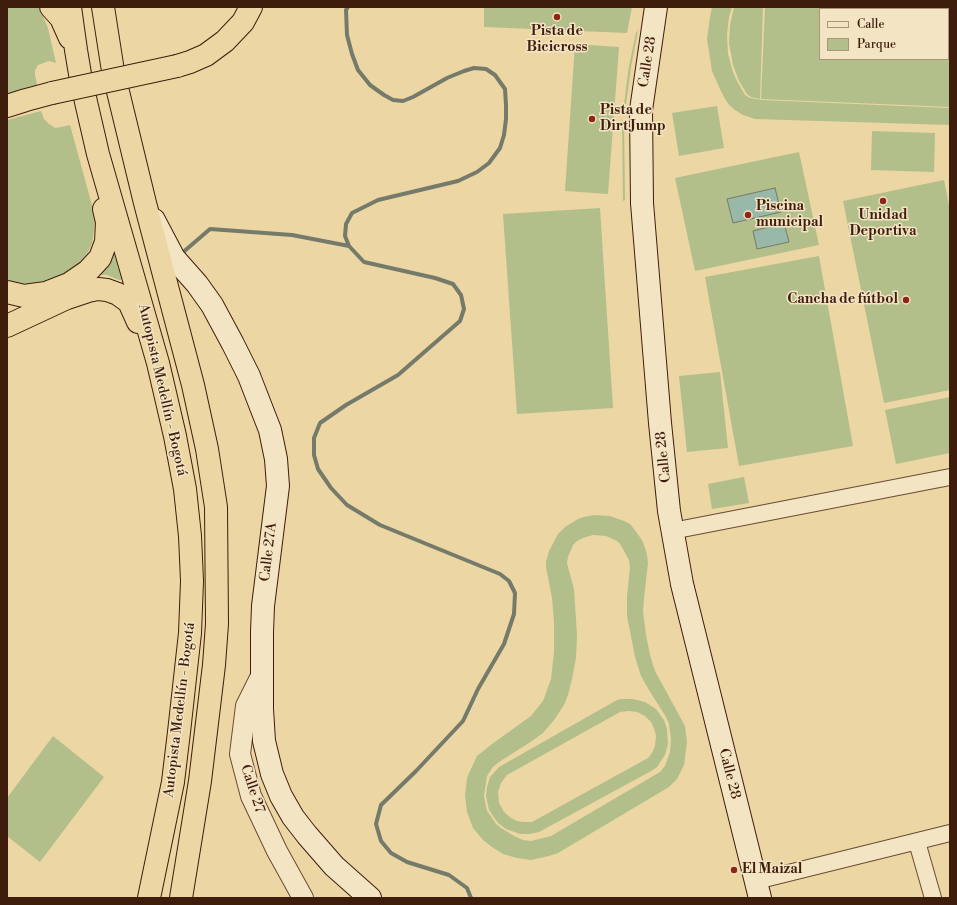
<!DOCTYPE html>
<html>
<head>
<meta charset="utf-8">
<style>
  body { margin:0 }
  #map { position:relative; width:957px; height:905px; overflow:hidden; background:#ecd6a4; font-family:"Libre Bodoni",serif }
  canvas { display:block }
  .frame { position:absolute; inset:0; border:8px solid #3f1d0c; pointer-events:none }
  .legend { position:absolute; left:819px; top:8px; width:130px; height:52px; box-sizing:border-box; background:#f3e4c4; border:1px solid #ab947a; margin:0; padding:5px 7px; list-style:none; font-size:12px; color:#3f1d0c }
  .legend li { display:flex; align-items:center; gap:8px; height:20px }
  .legend b { width:20px; border:1px solid #ab947a }
</style>
</head>
<body>
<div id="map">
<canvas width="957" height="905"></canvas>
<div class="frame"></div>
<ul class="legend">
<li><b style="height:5px;background:#f3e4c4"></b>Calle</li>
<li><b style="height:11px;background:#b2bf8b"></b>Parque</li>
</ul>
</div>
<script>
const ctx = document.querySelector('canvas').getContext('2d');
ctx.lineJoin = 'round';
function fill(path, color) {
  ctx.fillStyle = color;
  ctx.fill(path, 'evenodd');
}
function poly(rows) {
  const path = new Path2D();
  for (const r of rows) {
    path.moveTo(r[0], r[1]);
    for (let i = 2; i < r.length; i += 2) path.lineTo(r[i], r[i + 1]);
  }
  return path;
}
function strokePath(path, color, width, dash) {
  ctx.strokeStyle = color;
  ctx.lineWidth = width;
  ctx.lineCap = dash ? 'butt' : 'round';
  ctx.setLineDash(dash || []);
  ctx.stroke(path);
}
function drawText(font, color, halo, rows, align = 'center') {
  ctx.font = font + ' "Libre Bodoni",serif';
  ctx.lineWidth = 3;
  ctx.setLineDash([]);
  ctx.textBaseline = 'middle';
  ctx.strokeStyle = halo;
  ctx.fillStyle = color;
  for (const [text, x, y, turn = 0] of rows) {
    ctx.save();
    ctx.translate(x, y);
    ctx.rotate((+turn || 0) * Math.PI / 180);
    ctx.textAlign = isNaN(turn) ? turn : align;
    if (halo) ctx.strokeText(text, 0, 0);
    ctx.fillText(text, 0, 0);
    ctx.restore();
  }
}
const green = poly([
  [7,7,38,7,40,10,48,28,56,63,49,61,38,65,35,70,35,75,37,84,36,87,19,92,7,94],
  [484,7,632,7,627,33,484,27],
  [712,7,732,7,729,17,727,34,728,54,733,72,737,81,745,95,750,98,762,100,950,108,950,125,755,119,743,115,735,110,729,105,724,97,719,87,712,71,707,39,710,17],
  [734,7,763,7,760,99,751,97,747,94,739,81,733,65,729,43,730,25],
  [765,7,950,7,950,107,761,99],
  [820,9,948,9,948,59,820,59],
  [638,30,631,67,626,104,624,104,629,66,636,33],
  [575,44,619,47,608,194,565,191],
  [717,106,724,148,679,156,672,113],
  [41,111,44,119,49,124,55,128,61,127,70,125,95,216,94,230,92,244,87,254,77,266,46,286,15,286,7,280,7,120],
  [622,121,624,121,625,200,623,201],
  [872,131,935,133,934,172,871,170],
  [799,152,819,245,695,271,675,178],
  [944,180,950,210,950,390,884,403,843,201],
  [600,208,613,408,517,414,503,214],
  [115,248,124,278,122,280,119,280,107,275,99,275],
  [819,256,853,446,739,466,705,277],
  [720,372,728,448,687,452,679,376],
  [950,397,950,453,896,464,885,410],
  [744,477,749,503,712,509,708,484],
  [594,515,610,516,624,521,630,524,634,529,642,540,645,548,647,555,648,563,644,599,643,611,646,635,650,655,655,671,685,726,687,742,684,765,677,779,669,787,558,853,549,856,531,860,517,858,503,854,492,847,483,840,473,828,467,812,466,804,465,795,467,778,470,771,477,756,492,744,531,716,543,701,551,679,554,652,554,622,552,598,546,567,546,562,549,551,558,534,565,527,578,519,584,517],
  [593,535,606,536,617,541,620,544,623,549,629,560,630,567,627,596,627,616,635,657,641,676,649,690,666,717,669,724,671,739,670,752,665,766,660,772,551,836,531,841,523,840,514,836,501,828,496,824,490,815,487,811,484,796,486,782,487,776,493,767,499,762,532,741,543,733,554,720,564,705,568,695,572,679,576,658,577,635,574,589,567,563,568,557,573,545,577,541,583,538],
  [621,699,633,699,645,702,656,709,664,720,667,729,668,744,665,755,657,767,653,770,539,832,530,834,520,834,506,829,498,823,489,810,486,796,487,787,490,777,499,767,617,700],
  [629,711,637,712,645,716,651,722,654,728,656,736,655,746,652,753,648,758,532,822,523,822,517,821,511,818,504,812,499,803,498,792,501,783,507,775,620,712],
  [53,736,104,777,40,862,7,836,7,798]
]);
const water = poly([
  [775,188,781,212,733,223,727,199,775,188],
  [784,223,789,242,757,249,753,231,784,223]
]);
const stream = poly([
  [348,7,346,10,347,35,352,54,358,70,370,85,384,95,393,100,403,101,413,97,447,78,464,71,474,68,486,69,495,75,505,89,506,105,506,119,504,135,500,148,489,163,477,172,458,181,378,200,352,213,346,224,345,236,349,246,364,262,435,278,453,284,461,295,464,309,460,321,398,375,346,405,320,423,314,438,314,455,318,469,331,488,347,505,380,525,500,574,509,581,515,593,514,614,504,644,478,689,463,721,416,771,381,805,376,824,381,841,391,853,407,862,449,875,467,888,471,898],
  [181,254,210,229,292,235,349,246]
]);
const minor = poly([
  [672,531,950,477],
  [917,842,933,898],
  [756,881,950,833]
]);
const tertiary = poly([
  [262,674,246,706,240,754,251,796,277,851,303,898]
]);
const secondary = poly([
  [656,7,641,110,642,203,660,423,669,511,682,584,760,898],
  [154,220,174,258,197,284,212,305,233,344,249,376,261,407,270,430,276,459,278,486,263,606,262,632,262,709,264,741,272,774,281,796,293,817,307,835,334,866,370,898]
]);
const trunk = poly([
  [51,7,61,18,70,38],
  [70,7,76,50,80,74,86,102,98,154,158,363,175,436,185,489,190,536,192,581,190,633,179,732,173,782,149,898],
  [103,7,113,71,145,203,193,385,207,449,216,507,217,624,214,665,200,781,181,898],
  [177,66,190,62,206,55,225,41,243,22,251,7],
  [7,106,26,100,52,93],
  [7,292,24,296,46,293,69,284,88,271,100,258,106,242,107,222,104,209],
  [7,326,67,298,88,291,98,289,107,290,118,294,129,302,138,322]
]);
const trunkBridge = poly([
  [52,93,177,66]
]);
const markers = [
  [557,17,4,"#8f2418"],
  [592,119,4,"#8f2418"],
  [883,201,4,"#8f2418"],
  [748,215,4,"#8f2418"],
  [906,300,4,"#8f2418"],
  [734,870,4,"#8f2418"]
];
const poiNames = [
  ["Pista de",557,32,"center"],
  ["Bicicross",557,48,"center"],
  ["Pista de",600,111],
  ["Dirt Jump",600,127],
  ["Piscina",756,207],
  ["municipal",756,223],
  ["Unidad",883,216,"center"],
  ["Deportiva",883,232,"center"],
  ["Cancha de fútbol",898,300,"right"],
  ["El Maizal",742,870]
];
const streetNames = [
  ["Calle 28",648,62,-81],
  ["Autopista Medellín - Bogotá",162,390,77],
  ["Calle 28",664,457,-96],
  ["Calle 27A",269,552,-83],
  ["Autopista Medellín - Bogotá",180,710,-83],
  ["Calle 28",729,774,76],
  ["Calle 27",252,789,72]
];
fill(green, '#b2bf8b');
fill(water, '#99b9a8');
strokePath(water, '#757b6a', 1);
strokePath(stream, '#757b6a', 4);
strokePath(minor, '#6a4b32', 18);
strokePath(tertiary, '#6a4b32', 22);
strokePath(secondary, '#3f1d0c', 24);
strokePath(trunk, '#3f1d0c', 24);
strokePath(minor, '#f3e4c4', 16);
strokePath(tertiary, '#f3e4c4', 20);
strokePath(secondary, '#f3e4c4', 22);
strokePath(trunk, '#ecd6a4', 22);
strokePath(trunkBridge, '#3f1d0c', 24, []);
strokePath(trunkBridge, '#ecd6a4', 22);
for (const [x, y, r, color] of markers) {
  const dot = new Path2D();
  dot.arc(x, y, r, 0, 2 * Math.PI);
  ctx.fillStyle = color;
  ctx.fill(dot);
  strokePath(dot, '#f3e4c4', 1.5);
}
drawText('bold 14px', '#3f1d0c', '#f3e4c4', poiNames, 'left');
drawText('14px', '#3f1d0c', '#f3e4c4', streetNames);
</script>
</body>
</html>
